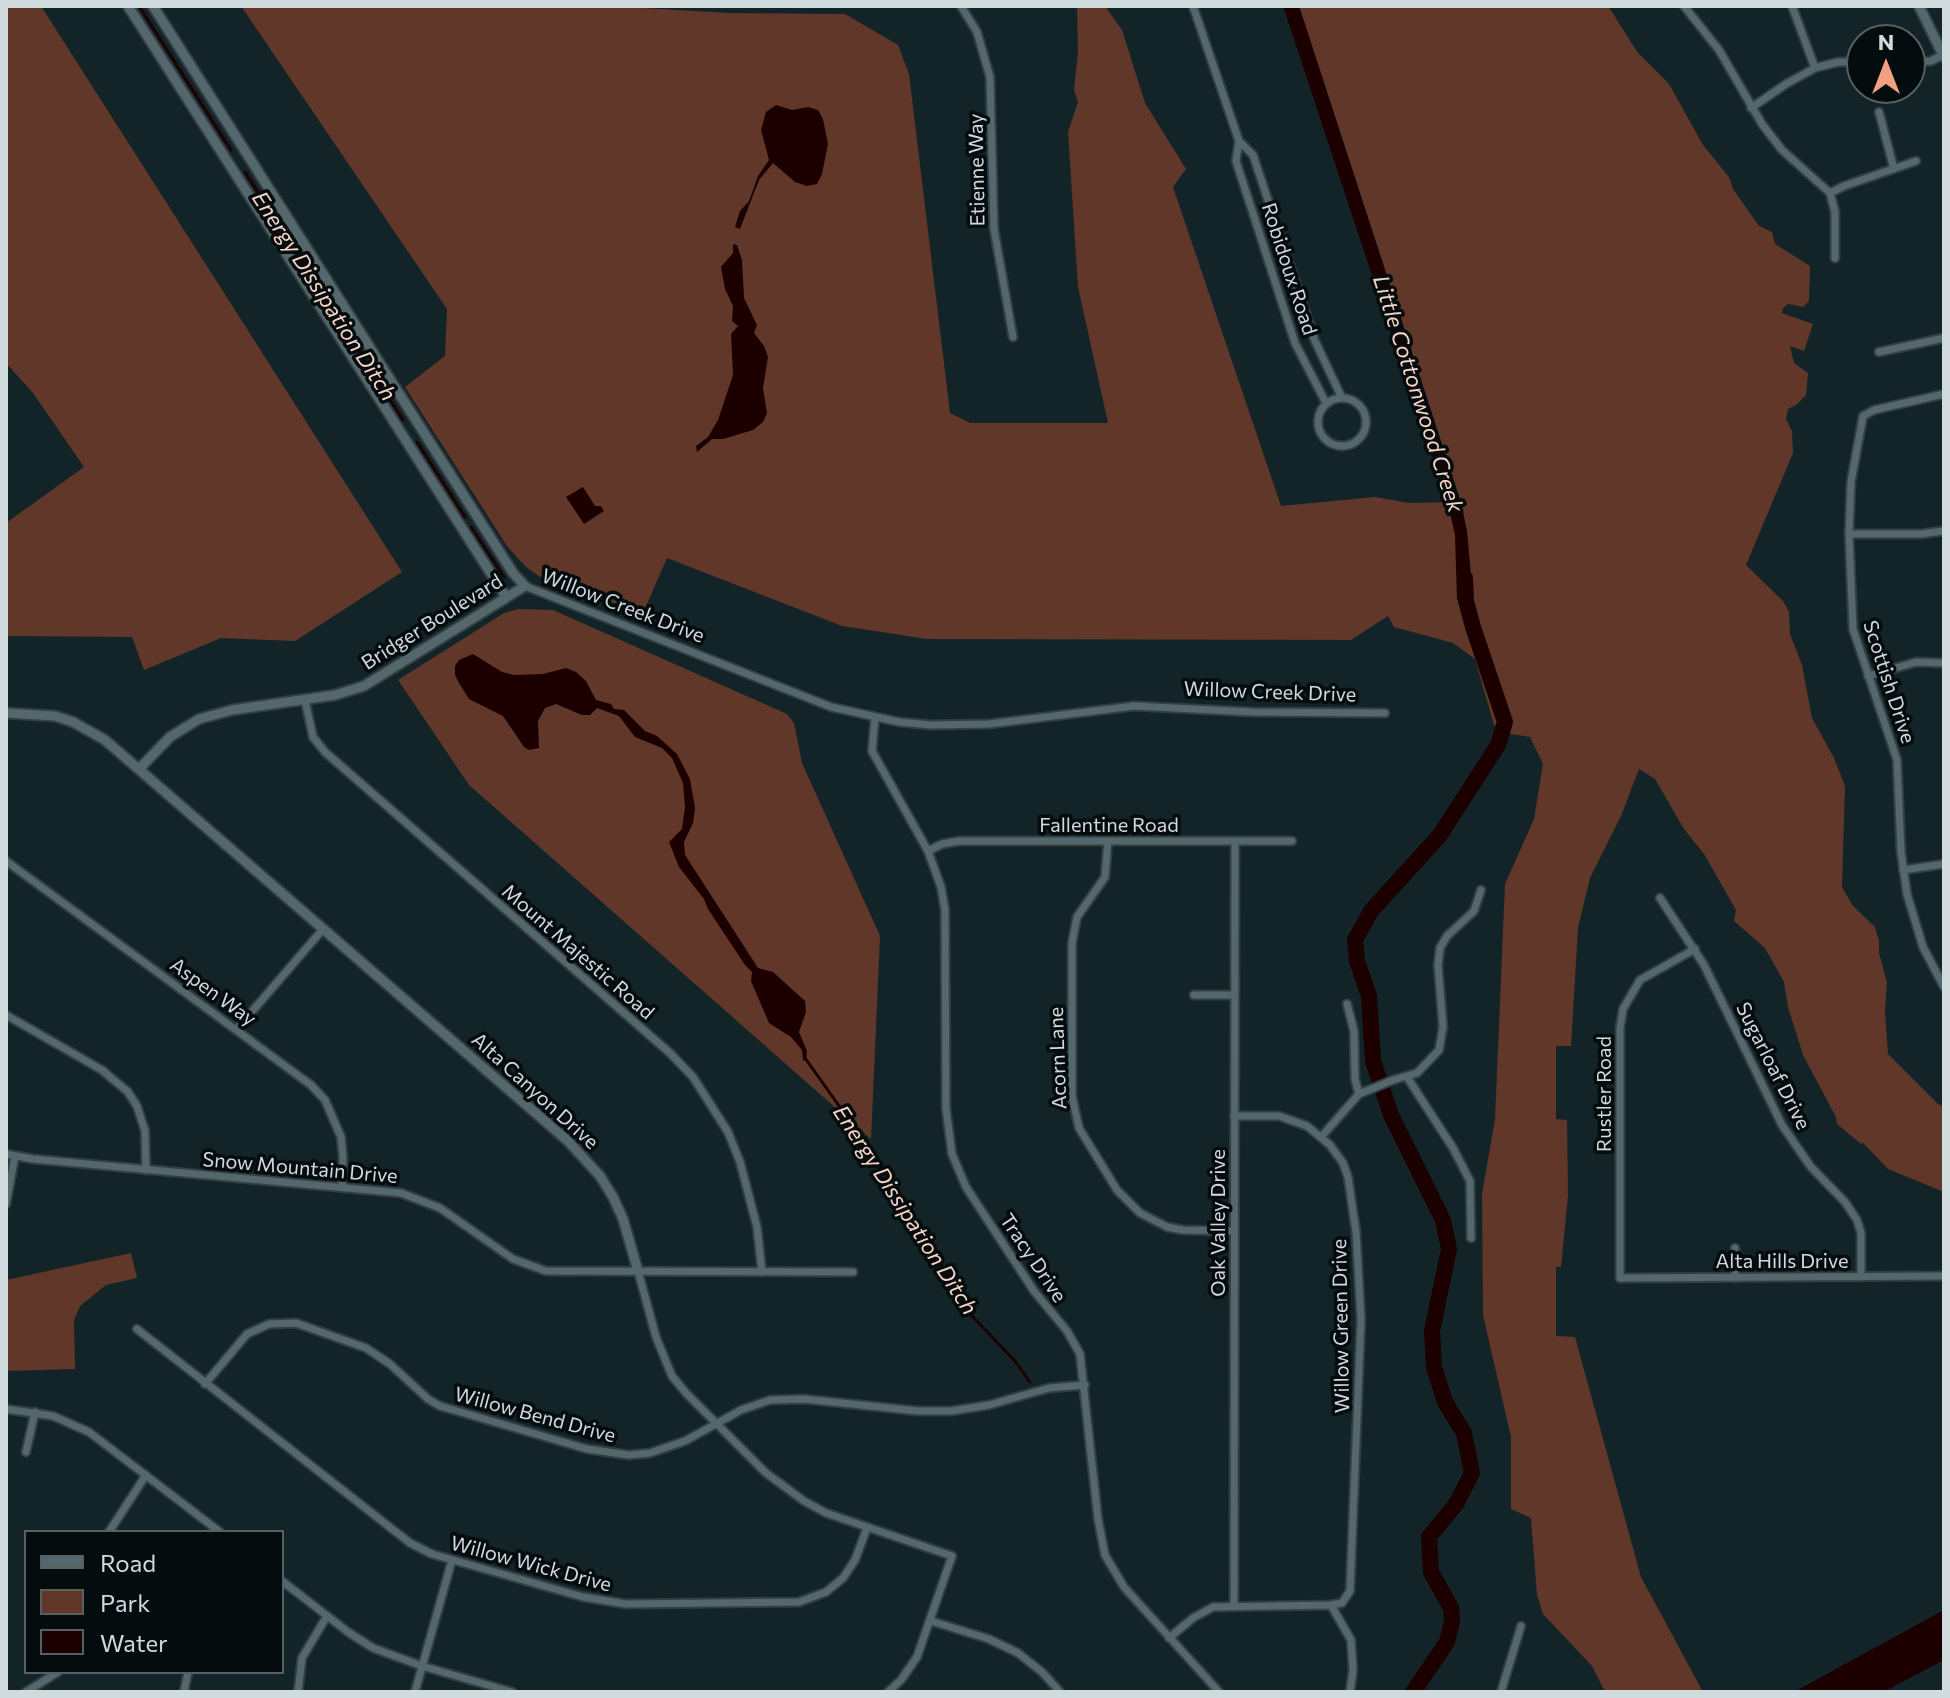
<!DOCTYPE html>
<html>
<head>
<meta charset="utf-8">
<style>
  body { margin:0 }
  #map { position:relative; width:1950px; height:1698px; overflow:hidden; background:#132429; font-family:Commissioner,sans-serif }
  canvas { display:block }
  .frame { position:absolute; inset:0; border:8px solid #d0dbde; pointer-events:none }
  .legend { position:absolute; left:24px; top:1530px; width:260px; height:144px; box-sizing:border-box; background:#050c0e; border:2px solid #565f61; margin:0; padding:10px 14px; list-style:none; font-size:24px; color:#d0dbde }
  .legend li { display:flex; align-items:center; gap:16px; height:40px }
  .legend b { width:40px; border:2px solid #565f61 }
  .north { position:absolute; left:1846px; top:24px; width:80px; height:80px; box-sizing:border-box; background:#050c0e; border:2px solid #565f61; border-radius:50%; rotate:0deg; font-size:22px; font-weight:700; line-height:32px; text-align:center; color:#d0dbde }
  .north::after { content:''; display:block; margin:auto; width:28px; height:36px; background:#f2a080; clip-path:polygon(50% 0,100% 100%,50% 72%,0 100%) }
</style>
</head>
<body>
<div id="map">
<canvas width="1950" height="1698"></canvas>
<div class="frame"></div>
<ul class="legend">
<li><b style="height:10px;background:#54676d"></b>Road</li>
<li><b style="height:22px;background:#603728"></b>Park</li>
<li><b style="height:22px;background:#1c0000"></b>Water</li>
</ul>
<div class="north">N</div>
</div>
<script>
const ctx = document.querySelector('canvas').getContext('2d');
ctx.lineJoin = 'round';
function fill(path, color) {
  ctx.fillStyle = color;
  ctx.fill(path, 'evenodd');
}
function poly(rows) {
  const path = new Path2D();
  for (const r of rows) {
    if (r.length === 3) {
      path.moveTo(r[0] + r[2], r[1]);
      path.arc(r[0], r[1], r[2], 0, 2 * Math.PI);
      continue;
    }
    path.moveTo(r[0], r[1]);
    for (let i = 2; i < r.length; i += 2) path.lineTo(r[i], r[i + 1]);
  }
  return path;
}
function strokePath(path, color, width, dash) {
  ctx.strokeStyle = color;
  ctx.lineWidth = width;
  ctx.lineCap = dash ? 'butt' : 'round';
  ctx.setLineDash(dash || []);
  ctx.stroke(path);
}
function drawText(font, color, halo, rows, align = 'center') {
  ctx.font = font + ' Commissioner,sans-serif';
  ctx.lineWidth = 7;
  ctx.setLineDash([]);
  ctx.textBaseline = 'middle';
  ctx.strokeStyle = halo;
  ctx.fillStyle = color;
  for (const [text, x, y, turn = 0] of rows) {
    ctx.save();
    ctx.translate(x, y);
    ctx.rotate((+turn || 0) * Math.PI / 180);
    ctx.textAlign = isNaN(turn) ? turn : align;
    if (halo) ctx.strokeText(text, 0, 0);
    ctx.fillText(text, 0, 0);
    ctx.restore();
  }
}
const green = poly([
  [6,6,41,6,402,572,295,641,221,638,144,670,132,637,6,636,6,523,84,467,33,393,6,363],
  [241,6,608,6,729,13,845,14,869,28,898,45,909,74,950,413,970,423,1108,423,1078,287,1068,132,1078,102,1074,90,1078,52,1077,6,1105,6,1122,30,1145,103,1186,169,1173,187,1281,506,1375,497,1409,503,1461,502,1299,6,1608,6,1638,53,1669,84,1703,145,1729,177,1733,189,1759,226,1772,232,1775,244,1810,266,1809,301,1803,307,1788,304,1783,308,1782,313,1813,324,1804,351,1790,346,1794,363,1808,373,1806,395,1796,405,1788,409,1786,419,1792,431,1793,453,1746,565,1783,601,1789,612,1790,634,1802,665,1812,718,1834,758,1845,786,1842,887,1853,906,1875,927,1879,941,1879,953,1887,983,1885,1011,1888,1054,1938,1104,1944,1107,1944,1192,1888,1169,1862,1142,1861,1144,1837,1124,1836,1117,1803,1055,1788,1007,1784,982,1765,948,1734,921,1736,910,1704,854,1684,829,1655,779,1639,769,1621,816,1590,878,1578,928,1571,1046,1556,1046,1556,1119,1567,1120,1568,1196,1561,1267,1556,1267,1556,1336,1575,1337,1641,1577,1703,1692,1605,1692,1592,1666,1543,1614,1537,1595,1531,1518,1511,1509,1511,1437,1483,1315,1482,1194,1495,1119,1505,884,1534,819,1543,764,1530,737,1511,734,1494,725,1475,659,1453,643,1394,627,1388,616,1351,640,927,639,842,626,667,558,643,613,540,577,525,566,507,546,405,387,445,356,447,309],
  [518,609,553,610,787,714,794,723,802,763,880,936,871,1139,469,785,398,680,504,613],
  [131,1253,137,1278,106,1285,80,1306,74,1320,75,1369,6,1371,6,1280]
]);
const water = poly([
  [1283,6,1299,6,1462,507,1467,531,1473,596,1457,600,1455,535,1449,508],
  [776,105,792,110,808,107,818,110,823,119,828,144,822,174,817,184,807,186,795,182,773,163,759,180,740,229,735,227,740,211,749,201,758,176,769,160,761,130,766,112],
  [733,244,737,245,742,260,744,298,757,325,754,333,764,346,768,357,763,388,767,413,763,422,753,430,723,439,712,439,697,452,696,446,708,437,718,420,733,375,731,334,738,326,732,321,733,306,725,289,721,267,733,253],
  [583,487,595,506,601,506,604,511,584,524,566,497],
  [473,654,502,672,514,675,543,674,566,668,576,672,586,681,596,700,611,704,614,709,624,710,645,731,657,736,677,754,690,779,695,808,693,823,684,842,685,855,758,968,773,972,805,1001,806,1012,799,1032,807,1051,806,1061,803,1060,802,1050,791,1037,769,1023,751,981,752,972,745,965,708,909,704,899,679,867,669,842,682,829,685,807,683,783,672,758,662,748,635,737,619,716,597,708,590,715,582,715,556,704,545,708,538,721,539,748,529,750,524,747,503,716,469,699,459,683,455,675,455,666,459,660],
  [1944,1610,1944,1660,1883,1692,1794,1692]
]);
const stream = poly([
  [139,6,231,150],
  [245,172,403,420],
  [417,442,465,517],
  [471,527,504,577],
  [805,1058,879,1162,972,1316,1015,1361,1030,1382]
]);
const river = poly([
  [1413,1692,1447,1642,1452,1621,1451,1608,1431,1572,1429,1537,1456,1504,1472,1473,1464,1433,1445,1402,1434,1367,1432,1331,1449,1249,1443,1220,1391,1115,1373,1061,1369,996,1357,961,1355,940,1371,911,1440,835,1498,745,1505,722,1473,627,1466,601,1465,578]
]);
const minor = poly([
  [961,6,977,32,990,77,994,229,1013,337],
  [1193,6,1239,141,1253,155,1315,341,1342,398],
  [1684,6,1719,50,1762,124,1782,150,1830,193,1835,212,1835,258],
  [1792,6,1815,68],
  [1910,62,1931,61,1943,55],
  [1751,108,1786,84,1815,68,1838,62,1862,62],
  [1879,112,1894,169],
  [1239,141,1236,161,1295,343,1326,403],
  [1830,193,1844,186,1916,161],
  [1879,352,1944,338],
  [1944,394,1874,410,1863,416,1851,482,1849,534,1853,629,1897,760,1901,852,1907,894,1923,947,1944,987],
  [1342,422,24],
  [1849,534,1921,534,1943,531],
  [525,586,831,707,899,722,931,725,989,724,1134,706,1252,712,1385,713],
  [1868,676,1916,662,1944,663],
  [305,700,313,737,325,752,670,1053,693,1077,728,1132,740,1162,757,1227,762,1272],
  [875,718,872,751,928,851,941,887,945,910,946,1108,952,1154,966,1187,1034,1291,1067,1331,1080,1354,1098,1519,1105,1555,1124,1587,1219,1692],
  [1108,841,1105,877,1077,917,1072,943,1072,1096,1079,1128,1117,1190,1140,1213,1167,1227,1183,1230,1234,1231],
  [928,851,942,844,959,841,1292,841],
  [6,861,311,1085,325,1100,341,1137,343,1157,342,1186],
  [1903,870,1944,864],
  [1660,898,1704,965,1782,1125,1811,1167,1845,1202,1857,1220,1861,1233,1861,1277],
  [1695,949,1640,980,1623,1009,1620,1028,1620,1278,1944,1276],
  [1194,995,1235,995],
  [1347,1004,1354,1031,1355,1079,1359,1094],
  [6,1015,102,1070,128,1092,137,1106,145,1131,146,1170],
  [237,1029,323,929],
  [1407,1077,1453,1148,1470,1181,1471,1238],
  [1322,1136,1359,1094,1393,1080,1417,1073,1439,1050,1443,1027,1438,965,1440,948,1447,936,1474,911,1481,890],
  [6,1154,33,1159,401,1193,440,1208,513,1259,546,1271,853,1272],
  [6,1204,15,1156],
  [1735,1248,1735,1278],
  [638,1271,656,1337,672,1376,686,1393,766,1473,804,1501,826,1513,952,1556,917,1657,901,1680,888,1692],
  [137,1329,410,1543,432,1554,583,1597,626,1604,799,1602,826,1592,843,1578,855,1560,867,1528],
  [205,1384,247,1334,269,1324,296,1323,366,1348,390,1364,428,1399,440,1406,587,1449,629,1455,650,1453,685,1441,741,1410,770,1400,804,1399,918,1411,951,1411,989,1405,1049,1388,1085,1385],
  [6,1409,53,1416,89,1432,220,1532],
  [26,1452,35,1412],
  [109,1532,146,1475],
  [282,1581,348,1632,373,1648,422,1666,512,1692],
  [1234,1605,1235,841],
  [1331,1605,1351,1640,1353,1670,1350,1692],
  [931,1621,989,1639,1018,1653,1042,1672,1060,1692],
  [1169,1638,1193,1618,1213,1607,1331,1605,1342,1603,1350,1591,1361,1319,1356,1232,1348,1177,1343,1163,1330,1145,1307,1126,1279,1116,1234,1116],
  [26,1692,58,1672],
  [184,1692,188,1672],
  [298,1692,302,1658,327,1616],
  [415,1692,452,1560],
  [1501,1692,1521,1626]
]);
const tertiary = poly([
  [128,6,506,597],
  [1919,6,1944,57],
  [6,713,55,716,73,722,105,740,568,1141,600,1176,613,1197,623,1219,638,1271],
  [140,768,170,737,199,719,232,710,335,695,364,686,525,586,513,573,153,6]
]);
const streetNames = [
  ["Etienne Way",977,170,-91],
  ["Robidoux Road",1289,269,72],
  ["Willow Creek Drive",623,606,21],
  ["Bridger Boulevard",432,622,-32],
  ["Scottish Drive",1889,682,72],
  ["Willow Creek Drive",1270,692,2],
  ["Fallentine Road",1109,825],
  ["Mount Majestic Road",578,952,41],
  ["Aspen Way",213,992,36],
  ["Acorn Lane",1058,1058,-92],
  ["Sugarloaf Drive",1773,1066,63],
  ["Alta Canyon Drive",535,1091,42],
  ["Rustler Road",1604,1094,-90],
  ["Snow Mountain Drive",300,1168,5],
  ["Oak Valley Drive",1218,1223,-90],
  ["Tracy Drive",1033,1258,56],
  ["Alta Hills Drive",1782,1261],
  ["Willow Green Drive",1341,1326,-91],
  ["Willow Bend Drive",535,1415,15],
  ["Willow Wick Drive",531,1564,15]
];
const waterNames = [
  ["Energy Dissipation Ditch",324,296,57],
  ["Little Cottonwood Creek",1418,394,72],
  ["Energy Dissipation Ditch",905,1210,57]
];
fill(green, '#603728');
fill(water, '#1c0000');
strokePath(stream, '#1c0000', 3);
strokePath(river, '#1c0000', 16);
strokePath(minor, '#333e43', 11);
strokePath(tertiary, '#333e43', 13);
strokePath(minor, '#54676d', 7);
strokePath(tertiary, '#54676d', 9);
drawText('20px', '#d0dbde', '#050c0e', streetNames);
drawText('italic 22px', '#f8d4c7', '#050c0e', waterNames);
</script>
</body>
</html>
